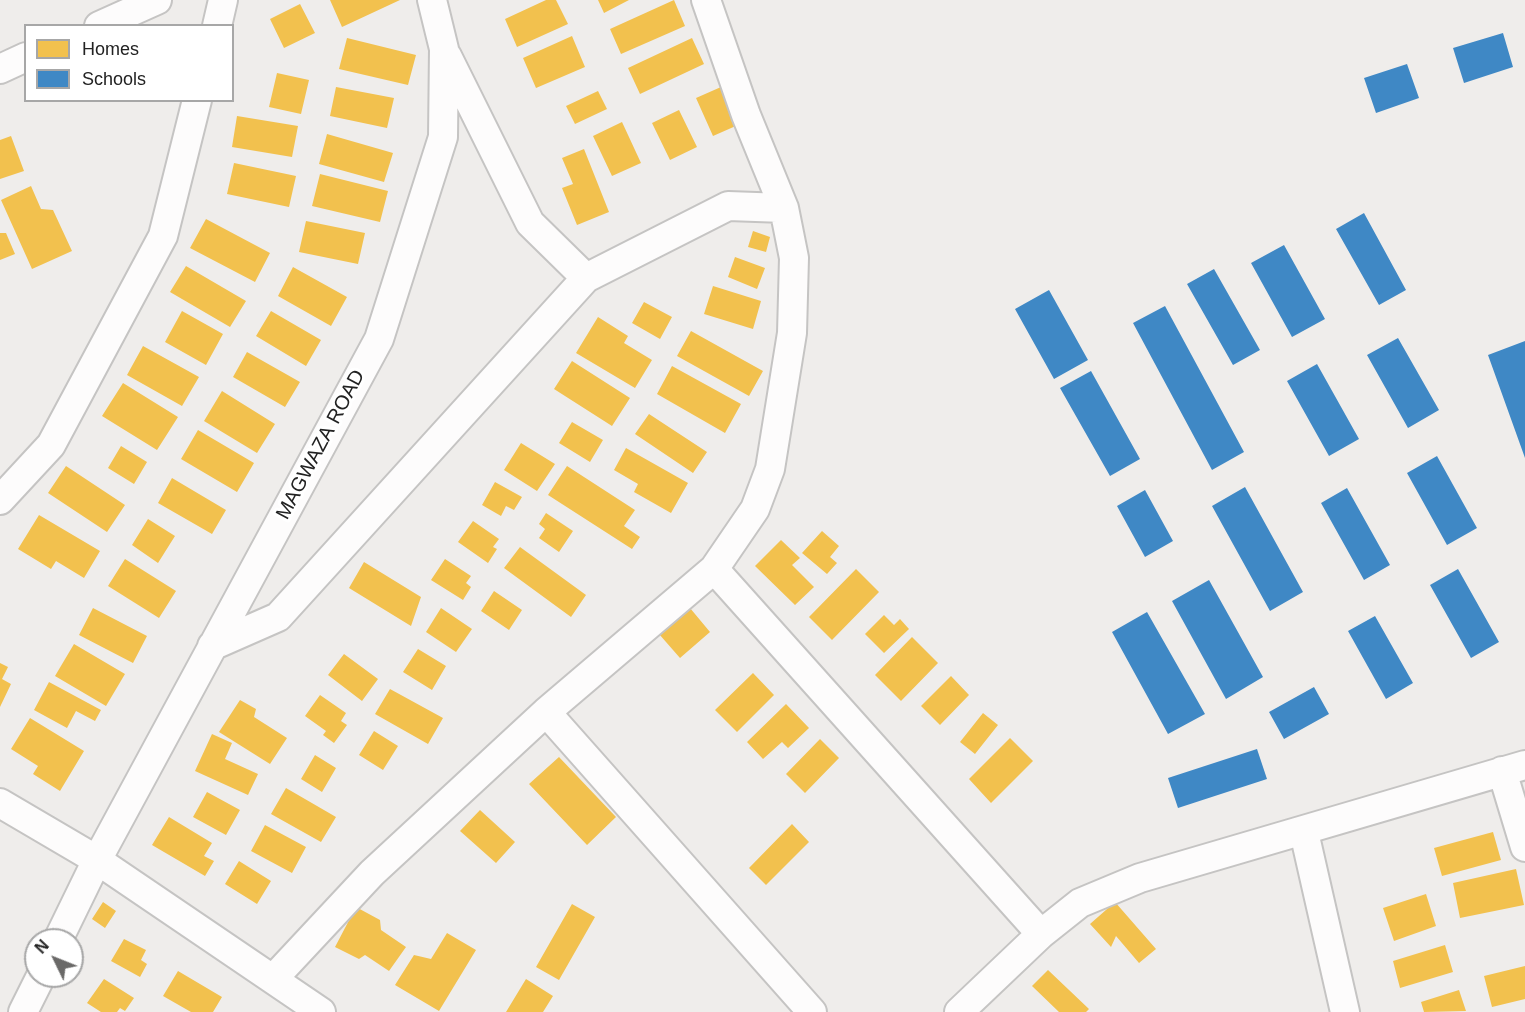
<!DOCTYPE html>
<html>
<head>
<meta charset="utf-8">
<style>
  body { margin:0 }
  #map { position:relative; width:1525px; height:1012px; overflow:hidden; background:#efedeb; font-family:Helvetica,sans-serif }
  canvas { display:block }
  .legend { position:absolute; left:24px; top:24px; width:210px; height:78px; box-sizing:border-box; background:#fff; border:2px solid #a7a7a7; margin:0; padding:8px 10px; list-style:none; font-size:18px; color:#222 }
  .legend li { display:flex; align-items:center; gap:12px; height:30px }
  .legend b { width:30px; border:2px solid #a7a7a7 }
  .north { position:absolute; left:24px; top:928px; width:60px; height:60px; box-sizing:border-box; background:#fff; border:2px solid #a7a7a7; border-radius:50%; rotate:313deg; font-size:16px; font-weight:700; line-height:24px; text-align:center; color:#222 }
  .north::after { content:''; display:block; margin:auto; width:21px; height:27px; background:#6a6968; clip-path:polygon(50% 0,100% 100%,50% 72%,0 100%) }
</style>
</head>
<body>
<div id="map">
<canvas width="1525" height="1012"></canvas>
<ul class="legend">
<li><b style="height:16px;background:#f2c14e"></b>Homes</li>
<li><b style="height:16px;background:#3f88c5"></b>Schools</li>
</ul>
<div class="north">N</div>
</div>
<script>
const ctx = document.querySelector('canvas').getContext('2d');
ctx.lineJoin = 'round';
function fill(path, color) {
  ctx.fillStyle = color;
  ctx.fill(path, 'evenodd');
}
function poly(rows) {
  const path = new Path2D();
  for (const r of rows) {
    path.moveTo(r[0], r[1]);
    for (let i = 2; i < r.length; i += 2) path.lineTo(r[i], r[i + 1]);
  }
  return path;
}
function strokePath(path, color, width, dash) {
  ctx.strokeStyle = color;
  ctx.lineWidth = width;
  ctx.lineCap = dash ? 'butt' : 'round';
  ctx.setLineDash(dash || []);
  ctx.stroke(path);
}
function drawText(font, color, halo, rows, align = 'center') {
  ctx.font = font + ' Helvetica,sans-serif';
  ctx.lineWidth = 6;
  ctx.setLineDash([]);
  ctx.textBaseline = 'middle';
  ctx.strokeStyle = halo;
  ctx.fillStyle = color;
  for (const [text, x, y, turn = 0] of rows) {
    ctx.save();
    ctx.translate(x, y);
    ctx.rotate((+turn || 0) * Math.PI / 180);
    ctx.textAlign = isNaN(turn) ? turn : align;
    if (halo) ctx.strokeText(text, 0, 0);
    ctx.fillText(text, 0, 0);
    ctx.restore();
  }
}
const homes = poly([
  [330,0,400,0,342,27],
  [546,0,556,0,568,24,517,47,505,19],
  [598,0,629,0,604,13],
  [674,0,685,26,621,54,610,29],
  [300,4,315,33,284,48,270,19],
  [572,36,585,67,536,88,523,58],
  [347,38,416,55,408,85,339,69],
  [692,38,704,64,640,94,628,68],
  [277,73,309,80,301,114,269,107],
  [336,87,394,98,387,128,330,116],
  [721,87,738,125,713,136,696,98],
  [598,91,607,109,575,124,566,106],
  [679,110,697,147,670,160,652,123],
  [237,116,298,126,292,157,232,147],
  [622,122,641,163,612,176,593,136],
  [327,134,393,153,384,182,319,164],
  [11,136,24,171,0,179,0,140],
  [584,149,609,212,577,225,562,188,573,184,562,158],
  [234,163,296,176,289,207,227,194],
  [320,174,388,191,380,222,312,206],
  [31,186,41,209,53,210,72,251,32,269,1,200],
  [206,219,270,253,255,282,190,248],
  [306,221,365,233,358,264,299,252],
  [753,231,770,237,766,252,748,247],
  [0,233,6,233,15,254,0,260],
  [735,257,765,268,757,289,728,277],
  [186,266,246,301,230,327,170,292],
  [293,267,347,297,331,326,278,296],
  [713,286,761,301,753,329,704,314],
  [644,302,672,317,660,339,632,323],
  [182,311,223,334,206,365,165,342],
  [271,311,321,340,306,366,256,336],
  [598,317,628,336,624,343,652,360,635,388,576,353],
  [691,331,763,371,749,396,677,356],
  [143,346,199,377,182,406,127,375],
  [247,352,300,382,285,407,233,377],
  [572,361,630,398,612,426,554,389],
  [672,366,741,404,725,433,657,394],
  [123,383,178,417,157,450,102,416],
  [222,391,275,424,257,453,204,421],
  [649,414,707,452,693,473,635,434],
  [572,422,603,440,590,462,559,443],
  [198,430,254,463,237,492,181,459],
  [521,443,555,464,537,491,504,470],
  [121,446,147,462,134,484,108,468],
  [626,448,688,483,671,513,634,492,638,484,614,470],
  [66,466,125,505,107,532,48,493],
  [567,466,635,510,624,526,640,537,632,549,548,495],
  [172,478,226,510,212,534,158,503],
  [495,482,522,497,514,510,506,506,501,516,482,505],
  [546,513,573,531,559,552,539,538,545,529,539,524],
  [39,515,100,551,84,578,56,561,51,569,18,549],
  [148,519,175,536,158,563,132,545],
  [473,521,499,539,493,547,497,549,488,563,458,542],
  [822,531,839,546,830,557,837,563,827,574,802,553],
  [781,540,800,558,792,565,814,587,795,605,755,566],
  [520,547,586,595,571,617,504,568],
  [125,559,176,591,159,618,108,586],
  [445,559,471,576,466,583,471,587,463,600,431,580],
  [364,562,421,597,411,626,349,588],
  [856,569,879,592,832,640,809,617],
  [494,591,522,610,509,630,481,611],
  [93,608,147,636,133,663,79,635],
  [441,608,472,629,456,652,426,632],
  [690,608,710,632,680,658,659,634],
  [884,615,894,625,900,619,909,629,884,653,865,634],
  [912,637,938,663,901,701,875,675],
  [74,644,125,674,106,706,55,676],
  [418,649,446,666,432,690,403,672],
  [344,654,378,679,362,701,328,675],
  [0,663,8,667,2,679,11,684,0,707],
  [753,673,774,695,737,732,715,710],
  [951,676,969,695,940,725,921,706],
  [49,682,101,710,95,721,76,711,67,728,34,710],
  [390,689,443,718,428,744,375,714],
  [320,695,346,713,341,721,347,725,334,743,323,735,326,731,305,716],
  [240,700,256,709,254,717,287,738,270,764,219,732],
  [786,704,809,728,788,748,782,742,763,759,747,742],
  [983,713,998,725,975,754,960,742],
  [30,718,84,751,60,791,33,774,38,766,11,749],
  [374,731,398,746,383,770,359,755],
  [212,734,232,743,225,759,258,774,248,795,195,771],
  [1010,738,1033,761,991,803,969,779],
  [820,739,839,758,805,793,786,774],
  [315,755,336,768,322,792,301,779],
  [559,757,616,817,587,845,529,784],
  [286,788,336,817,321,842,271,814],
  [207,792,240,810,226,835,193,817],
  [480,810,515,842,496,863,460,831],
  [169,817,212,843,204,856,214,861,205,876,152,845],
  [792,824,809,842,766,885,749,868],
  [265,825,306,847,292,873,251,851],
  [1493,832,1501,860,1442,876,1434,848],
  [239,861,271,881,257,904,225,884],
  [1516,869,1524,905,1460,918,1453,883],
  [1426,894,1436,926,1394,941,1383,908],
  [103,902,116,911,105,928,92,919],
  [1115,902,1156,949,1139,963,1116,936,1111,947,1090,924],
  [572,904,595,917,559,980,536,967],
  [356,907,380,920,381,930,406,947,389,971,365,955,359,959,335,947],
  [447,933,476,950,439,1011,395,985,414,955,431,959],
  [124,939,146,950,141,960,147,964,140,977,111,961],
  [1445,945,1453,972,1400,988,1393,961],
  [1525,966,1525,999,1492,1007,1484,976],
  [1048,970,1089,1009,1086,1012,1059,1012,1032,986],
  [178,971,222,997,213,1012,191,1012,163,996],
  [104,979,134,998,125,1011,120,1008,117,1012,101,1012,87,1003],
  [526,979,553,996,543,1012,506,1012],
  [1459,990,1466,1011,1424,1012,1421,1002]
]);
const schools = poly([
  [1503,33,1513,67,1464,83,1453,48],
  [1407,64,1419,98,1376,113,1364,78],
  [1364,213,1406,290,1379,305,1336,229],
  [1284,245,1325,319,1292,337,1251,263],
  [1214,269,1260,350,1233,365,1187,284],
  [1049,290,1088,360,1054,379,1015,309],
  [1165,306,1244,452,1212,470,1133,323],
  [1398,338,1439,410,1408,428,1367,355],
  [1525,341,1525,458,1488,355],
  [1317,364,1359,439,1329,456,1287,381],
  [1091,371,1140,459,1110,476,1060,388],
  [1437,456,1477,528,1447,545,1407,473],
  [1245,487,1303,592,1270,611,1212,506],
  [1347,488,1390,565,1364,580,1321,503],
  [1145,490,1173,541,1145,557,1117,506],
  [1458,569,1499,642,1471,658,1430,585],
  [1209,580,1263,677,1226,699,1172,601],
  [1147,612,1205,714,1168,734,1112,632],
  [1375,616,1413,683,1386,699,1348,631],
  [1314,687,1329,714,1284,739,1269,712],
  [1257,749,1267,779,1178,808,1168,778]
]);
const minor = poly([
  [99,26,157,0],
  [217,26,223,0],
  [447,56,530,223,586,278],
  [0,69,26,57],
  [0,500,51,445,163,236,197,100],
  [714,569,1041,934],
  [212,646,278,617,586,278,728,206,784,208],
  [546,712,812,1012],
  [1502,771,1525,847],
  [0,803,97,860,321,1012],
  [1304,832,1345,1012],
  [58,940,97,860,379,339,443,137,444,49,432,0],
  [273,979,372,873,546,712,714,569,755,509,770,469,792,333,794,258,784,208,746,115,706,0],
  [23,1012,41,976],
  [959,1012,1041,934,1080,903,1140,878,1525,765]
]);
const streetNames = [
  ["MAGWAZA ROAD",321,445,-62]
];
fill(homes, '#f2c14e');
fill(schools, '#3f88c5');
strokePath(minor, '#c5c4c3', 32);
strokePath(minor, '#fdfcfc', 28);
drawText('20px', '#222', '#fff', streetNames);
</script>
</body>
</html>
